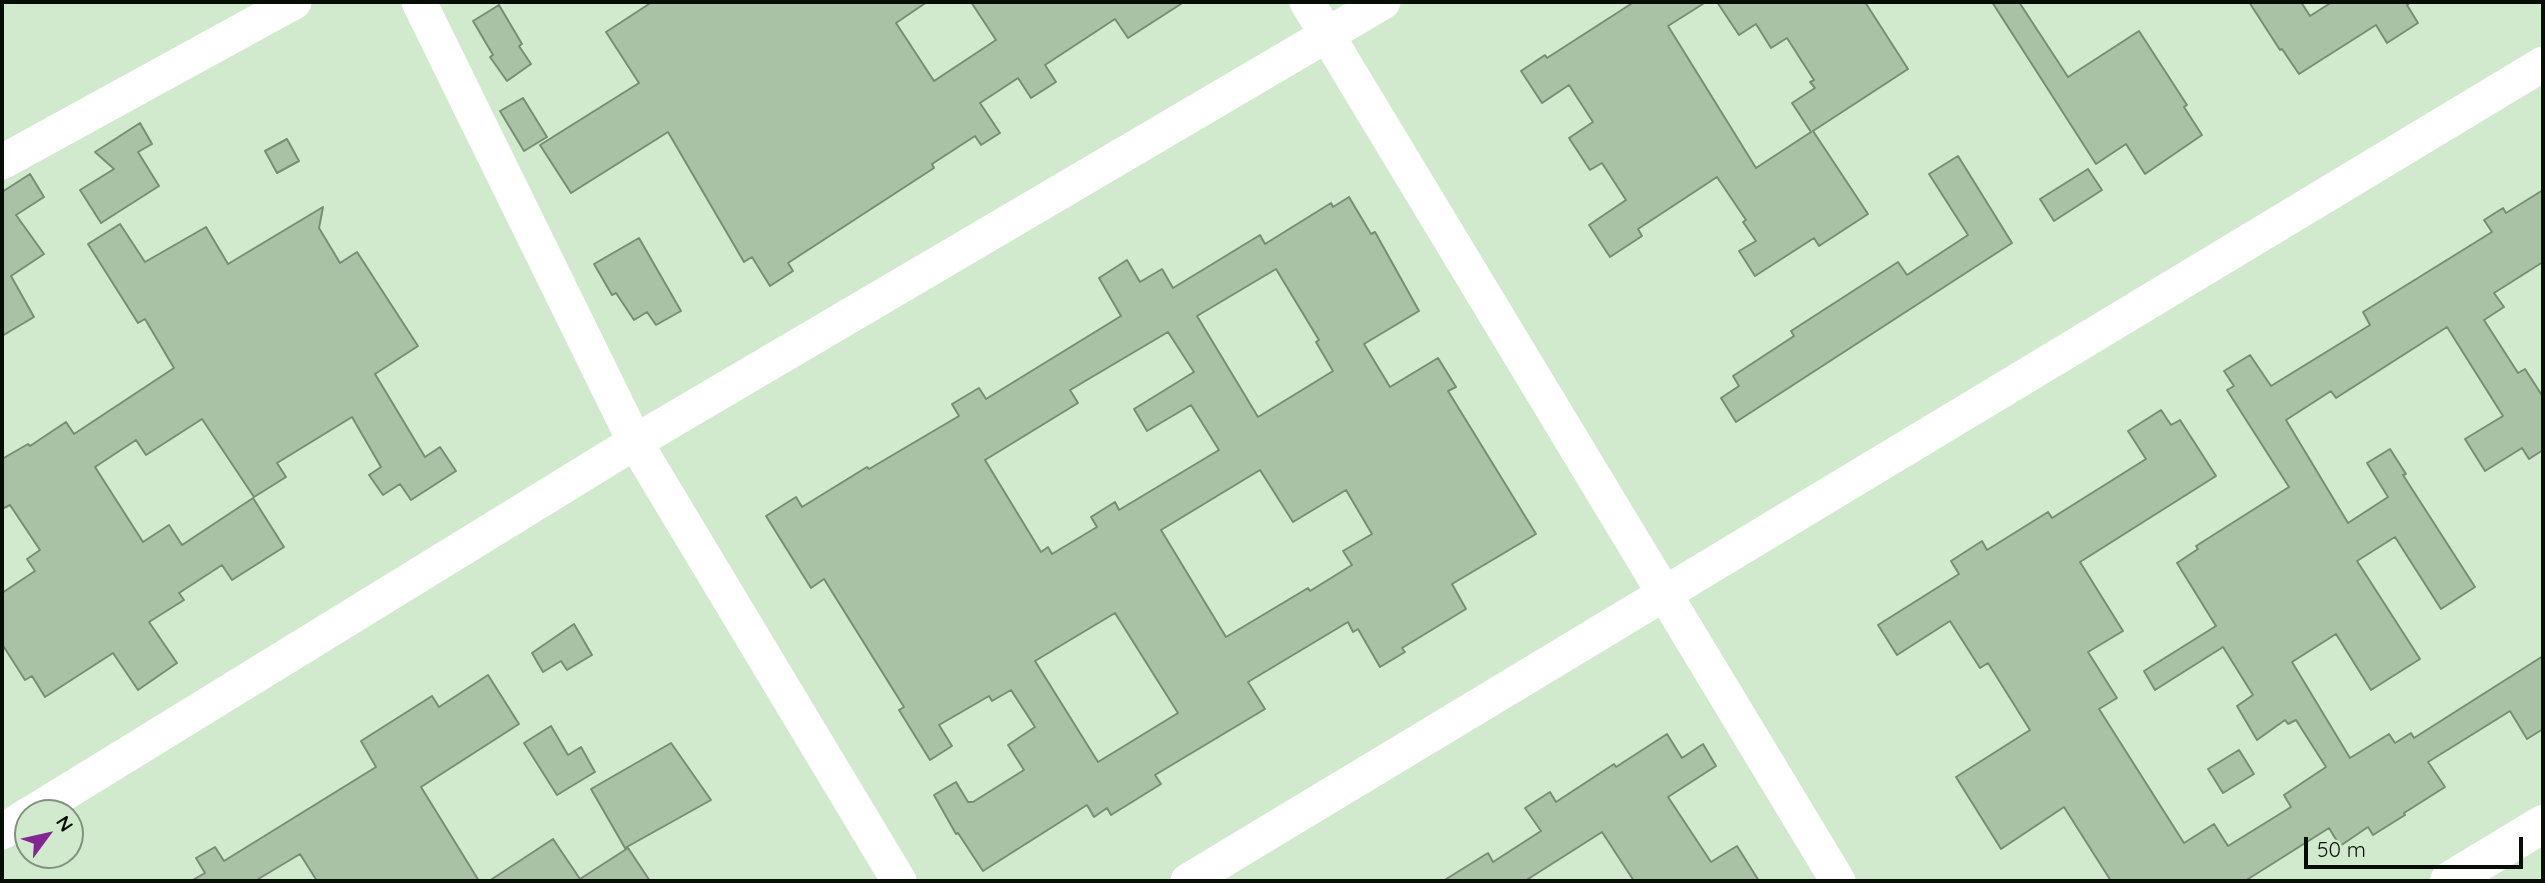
<!DOCTYPE html>
<html>
<head>
<meta charset="utf-8">
<style>
  body { margin:0 }
  #map { position:relative; width:2545px; height:883px; overflow:hidden; background:#d1eacd; font-family:Quicksand,sans-serif }
  canvas { display:block }
  .frame { position:absolute; inset:0; border:4px solid #060e05; pointer-events:none }
  .north { position:absolute; left:14px; top:799px; width:70px; height:70px; box-sizing:border-box; background:#d1eacd; border:2px solid #80927d; border-radius:50%; rotate:57deg; font-size:19px; font-weight:700; line-height:28px; text-align:center; color:#060e05 }
  .north::after { content:''; display:block; margin:auto; width:24px; height:32px; background:#832793; clip-path:polygon(50% 0,100% 100%,50% 72%,0 100%) }
  .scale { position:absolute; left:2304px; top:837px; width:219px; height:32px; box-sizing:border-box; border:4px solid #060e05; border-top:0; padding-left:9px; font-size:21px; line-height:24px; white-space:nowrap; color:#060e05; -webkit-text-stroke:5px #d1eacd; paint-order:stroke }
</style>
</head>
<body>
<div id="map">
<canvas width="2545" height="883"></canvas>
<div class="frame"></div>
<div class="north">N</div>
<div class="scale">50 m</div>
</div>
<script>
const ctx = document.querySelector('canvas').getContext('2d');
ctx.lineJoin = 'round';
function fill(path, color) {
  ctx.fillStyle = color;
  ctx.fill(path, 'evenodd');
}
function poly(rows) {
  const path = new Path2D();
  for (const r of rows) {
    path.moveTo(r[0], r[1]);
    for (let i = 2; i < r.length; i += 2) path.lineTo(r[i], r[i + 1]);
  }
  return path;
}
function strokePath(path, color, width, dash) {
  ctx.strokeStyle = color;
  ctx.lineWidth = width;
  ctx.lineCap = dash ? 'butt' : 'round';
  ctx.setLineDash(dash || []);
  ctx.stroke(path);
}
const building = poly([
  [652,2,927,2,896,23,934,81,996,40,971,2,1184,2,1128,38,1115,19,1045,65,1056,82,1031,98,1018,78,980,103,1000,133,981,145,975,136,932,164,934,168,788,263,793,271,770,286,752,257,744,262,668,132,571,193,540,145,639,83,606,32,652,2],
  [1634,2,1706,2,1668,26,1756,168,1811,132,1792,103,1815,88,1810,82,1814,80,1787,38,1771,48,1756,24,1739,35,1717,2,1865,2,1908,69,1813,131,1868,214,1819,246,1814,238,1755,276,1739,251,1756,241,1743,222,1746,220,1717,177,1638,229,1642,236,1610,257,1589,225,1626,200,1602,163,1590,170,1569,138,1593,122,1569,85,1542,103,1521,71,1545,55,1547,58,1634,2],
  [1992,2,2019,2,2068,77,2139,31,2187,105,2184,107,2202,135,2145,174,2126,144,2096,164,1992,2],
  [2249,2,2301,2,2310,16,2332,2,2411,2,2407,5,2418,23,2387,43,2376,25,2299,74,2282,49,2280,50,2249,2],
  [499,5,522,44,519,46,531,64,507,81,490,57,493,55,473,21,499,5],
  [523,98,547,137,524,151,500,111,523,98],
  [140,123,152,144,138,152,159,186,101,223,80,190,114,169,95,152,140,123],
  [287,139,299,161,277,173,265,151,287,139],
  [1958,156,2012,243,1736,422,1721,398,1739,386,1733,376,1794,336,1791,331,1898,262,1907,275,1968,235,1929,174,1958,156],
  [2088,169,2102,190,2054,221,2040,199,2088,169],
  [30,174,44,197,16,215,44,254,11,276,34,317,2,336,2,192,30,174],
  [2543,190,2543,262,2494,293,2504,307,2484,320,2518,373,2525,369,2543,397,2543,450,2529,459,2522,448,2485,471,2465,439,2503,416,2447,327,2336,398,2331,391,2286,420,2348,523,2388,497,2367,463,2390,449,2406,474,2403,475,2475,587,2441,609,2395,537,2357,561,2420,659,2371,690,2336,634,2292,662,2350,758,2389,734,2395,743,2411,733,2414,738,2543,656,2543,729,2527,739,2510,711,2428,762,2445,787,2404,813,2405,815,2373,835,2368,827,2340,846,2329,828,2245,881,2111,881,2064,807,2001,849,1956,777,2030,730,1988,663,1980,668,1950,621,1897,655,1878,625,1959,574,1951,561,1982,541,1987,550,2048,512,2052,518,2146,459,2128,431,2161,410,2171,425,2180,420,2216,476,2080,562,2123,631,2088,652,2117,698,2099,709,2184,843,2214,824,2228,846,2291,807,2284,795,2326,767,2296,720,2288,724,2285,720,2257,740,2237,706,2253,695,2223,647,2155,690,2144,671,2216,626,2177,563,2198,549,2196,546,2289,487,2227,390,2234,386,2224,371,2250,355,2271,386,2370,325,2363,312,2492,232,2484,220,2503,208,2506,213,2543,190],
  [1349,197,1371,234,1375,232,1419,311,1364,344,1390,387,1438,358,1456,387,1448,391,1536,534,1452,584,1466,609,1402,648,1405,652,1380,667,1358,629,1353,632,1348,622,1248,682,1265,709,1155,775,1161,784,1111,815,1107,808,1094,817,1087,805,983,871,958,833,956,834,934,795,956,782,968,802,973,802,1024,770,1008,745,1035,727,1011,690,992,701,989,696,939,725,952,746,930,760,899,710,904,707,824,579,811,588,766,516,796,497,802,507,867,467,869,469,959,416,952,404,979,388,986,399,1121,316,1099,278,1127,260,1140,282,1162,269,1173,288,1260,235,1265,244,1331,203,1333,207,1349,197],
  [1276,269,1319,340,1316,342,1333,371,1258,417,1197,316,1276,269],
  [1168,332,1194,372,1134,409,1147,431,1191,405,1219,450,1119,510,1115,502,1091,517,1097,527,1052,554,1048,547,1041,552,985,460,1078,403,1070,390,1168,332],
  [1260,470,1293,522,1346,490,1372,534,1343,551,1352,565,1310,591,1308,588,1226,637,1161,530,1260,470],
  [1115,613,1178,713,1098,762,1035,661,1115,613],
  [323,207,319,228,340,263,357,252,418,346,375,374,425,457,440,447,456,471,411,500,400,484,383,495,369,475,381,467,352,417,277,463,286,477,254,497,202,419,146,455,136,440,95,467,143,542,169,525,182,545,253,498,284,547,232,580,222,565,179,593,184,600,149,622,177,663,138,690,113,653,45,697,32,676,25,680,2,644,2,593,35,571,27,559,40,550,10,505,2,509,2,459,28,444,30,446,66,422,74,434,174,368,145,319,138,323,88,244,120,224,145,262,206,227,228,264,323,207],
  [639,238,681,311,656,325,647,312,634,320,616,293,612,295,594,264,639,238],
  [574,624,592,655,567,670,561,661,543,672,532,653,574,624],
  [488,675,519,724,421,787,479,881,317,881,300,854,255,881,191,881,205,873,196,858,215,847,224,861,376,767,361,741,432,696,439,707,488,675],
  [551,726,568,755,581,747,595,772,557,795,524,743,551,726],
  [1667,734,1682,758,1703,744,1716,766,1668,797,1711,862,1737,846,1759,881,1634,881,1602,832,1525,881,1443,881,1488,853,1493,862,1541,831,1525,808,1550,792,1556,802,1614,764,1616,767,1667,734],
  [671,743,711,800,625,848,591,789,671,743],
  [2239,750,2254,774,2223,793,2208,769,2239,750],
  [553,839,580,879,628,848,650,881,489,881,553,839]
]);
const minor = poly([
  [419,2,635,442,899,881],
  [1307,2,1838,881],
  [2,162,294,2],
  [32,813,635,442,1383,2],
  [2,832,28,815],
  [1188,881,2543,64]
]);
const tertiary = poly([
  [2449,881,2543,824]
]);
fill(building, '#a9c2a6');
strokePath(building, '#778e74', 2);
strokePath(minor, '#fff', 35);
strokePath(tertiary, '#fff', 38);
</script>
</body>
</html>
